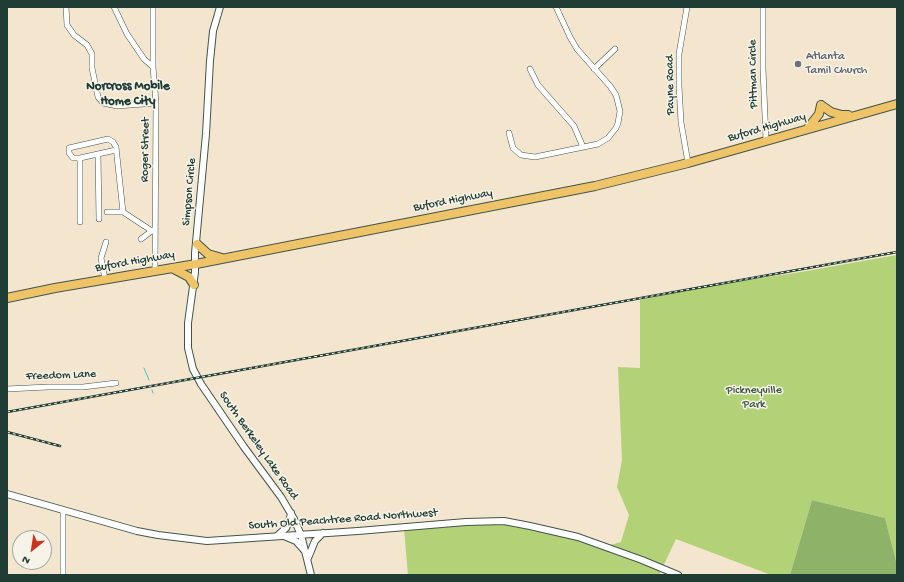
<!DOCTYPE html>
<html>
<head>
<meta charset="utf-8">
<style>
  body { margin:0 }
  #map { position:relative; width:904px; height:582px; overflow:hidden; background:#f4e5ce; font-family:"Gochi Hand",sans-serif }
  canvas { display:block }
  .frame { position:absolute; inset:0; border:8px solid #1f3d34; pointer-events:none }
  .north { position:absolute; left:12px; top:530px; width:40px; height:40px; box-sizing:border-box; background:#f7f3e8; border:1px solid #a1aaa0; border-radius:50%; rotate:210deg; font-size:11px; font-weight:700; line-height:16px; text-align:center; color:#1f3d34 }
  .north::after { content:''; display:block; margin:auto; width:14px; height:18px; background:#c8321e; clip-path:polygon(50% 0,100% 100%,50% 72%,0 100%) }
</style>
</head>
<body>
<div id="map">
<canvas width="904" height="582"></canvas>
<div class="frame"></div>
<div class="north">N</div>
</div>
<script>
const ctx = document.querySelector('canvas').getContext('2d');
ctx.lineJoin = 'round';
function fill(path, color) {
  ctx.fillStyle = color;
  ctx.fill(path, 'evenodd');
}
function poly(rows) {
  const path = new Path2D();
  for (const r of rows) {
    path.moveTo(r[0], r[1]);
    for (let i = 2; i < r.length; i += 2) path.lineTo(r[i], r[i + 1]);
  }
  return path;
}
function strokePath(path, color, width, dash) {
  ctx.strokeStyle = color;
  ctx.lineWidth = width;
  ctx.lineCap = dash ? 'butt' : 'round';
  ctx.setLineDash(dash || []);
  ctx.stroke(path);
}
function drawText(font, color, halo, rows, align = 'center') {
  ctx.font = font + ' "Gochi Hand",sans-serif';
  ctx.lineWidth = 3;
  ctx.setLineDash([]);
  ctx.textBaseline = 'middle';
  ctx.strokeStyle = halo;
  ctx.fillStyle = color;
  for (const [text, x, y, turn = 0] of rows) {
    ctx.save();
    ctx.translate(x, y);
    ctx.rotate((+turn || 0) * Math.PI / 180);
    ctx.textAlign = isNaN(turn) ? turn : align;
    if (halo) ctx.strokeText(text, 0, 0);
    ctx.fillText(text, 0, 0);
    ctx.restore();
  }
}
const green = poly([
  [897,255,897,565,885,518,812,500,790,575,771,575,676,539,659,575,408,575,404,529,496,523,512,525,571,538,599,548,621,542,629,515,617,487,622,460,618,367,640,368,640,300,701,287,801,272]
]);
const forest = poly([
  [812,500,885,518,897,565,897,575,814,575,812,574,811,575,790,575]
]);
const stream = poly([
  [144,368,149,380],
  [152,390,153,393]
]);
const minor = poly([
  [66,7,67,25,74,35,87,45,92,54,92,68,98,97,103,103,117,106,156,103],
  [114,7,127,34,144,59,153,67],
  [153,7,153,67,156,103,155,270],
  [687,7,679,54,679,86,681,122,688,163],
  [763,7,763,69,766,140],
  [530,69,538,85,574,126,583,147],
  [594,69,615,49],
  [509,133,513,148,521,155,535,157,598,144,608,138,616,128,618,123,620,111,616,95,610,86,577,49,570,37,556,7],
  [116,150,80,158,73,158,69,153,69,148,108,139,113,142,116,147,123,212,152,231],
  [98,154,99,219],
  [107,212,123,212],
  [80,222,80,158],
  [141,239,153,230],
  [105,279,101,258,106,242],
  [7,389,48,387,83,387,116,383],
  [63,575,63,510]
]);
const tertiary = poly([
  [220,7,213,31,210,61,206,134,195,253,195,272,188,323,188,348,193,369,201,384,244,447,281,497,294,519,301,535,311,575],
  [7,494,137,531,158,535,207,541,358,531,466,522,504,521,530,526,578,537,642,560,678,575],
  [277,536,286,528,289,522,291,513],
  [284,536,296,541,304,550],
  [308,558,315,541,323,533]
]);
const primary = poly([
  [808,128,819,114,821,105,831,112,842,115,848,115],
  [197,244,208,254,222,258],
  [172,268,189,277,194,285],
  [7,298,55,288,196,264,595,186,688,163,897,104]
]);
const rail = poly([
  [7,412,897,252],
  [7,432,60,446]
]);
const markers = [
  [798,64,4,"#6b7280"]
];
const worshipNames = [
  ["Atlanta",806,57],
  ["Tamil Church",806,71]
];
const streetNames = [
  ["Pittman Circle",754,74,-91],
  ["Payne Road",671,85,-91],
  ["Buford Highway",767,128,-16],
  ["Roger Street",146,150,-89],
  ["Simpson Circle",190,192,-85],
  ["Buford Highway",453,201,-11],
  ["Buford Highway",135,262,-10],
  ["Freedom Lane",61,376,-2],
  ["South Berkeley Lake Road",258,446,55],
  ["South Old Peachtree Road Northwest",343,520,-4]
];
const parkNames = [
  ["Pickneyville",754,391],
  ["Park",754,405]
];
const neighbourhoodNames = [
  ["Norcross Mobile",128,87],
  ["Home City",128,102]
];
fill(green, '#b3d177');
fill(forest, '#8eb368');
strokePath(stream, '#50bacc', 1);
strokePath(minor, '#3f564b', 6);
strokePath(tertiary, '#3f564b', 8);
strokePath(primary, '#3f564b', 10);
strokePath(minor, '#fff', 5);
strokePath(tertiary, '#fff', 6);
strokePath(primary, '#efc469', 8);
strokePath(rail, '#1f3d34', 2.5);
strokePath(rail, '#f7f3e8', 1, [3]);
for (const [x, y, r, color] of markers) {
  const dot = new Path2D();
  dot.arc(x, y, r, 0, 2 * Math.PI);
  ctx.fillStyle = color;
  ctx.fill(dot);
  strokePath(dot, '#f7f3e8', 1.5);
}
drawText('12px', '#5b616d', '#f7f3e8', worshipNames, 'left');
drawText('12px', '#1f3d34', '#f7f3e8', streetNames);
drawText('12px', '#3d5b41', '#f7f3e8', parkNames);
drawText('bold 13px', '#1f3d34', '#f7f3e8', neighbourhoodNames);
</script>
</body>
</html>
